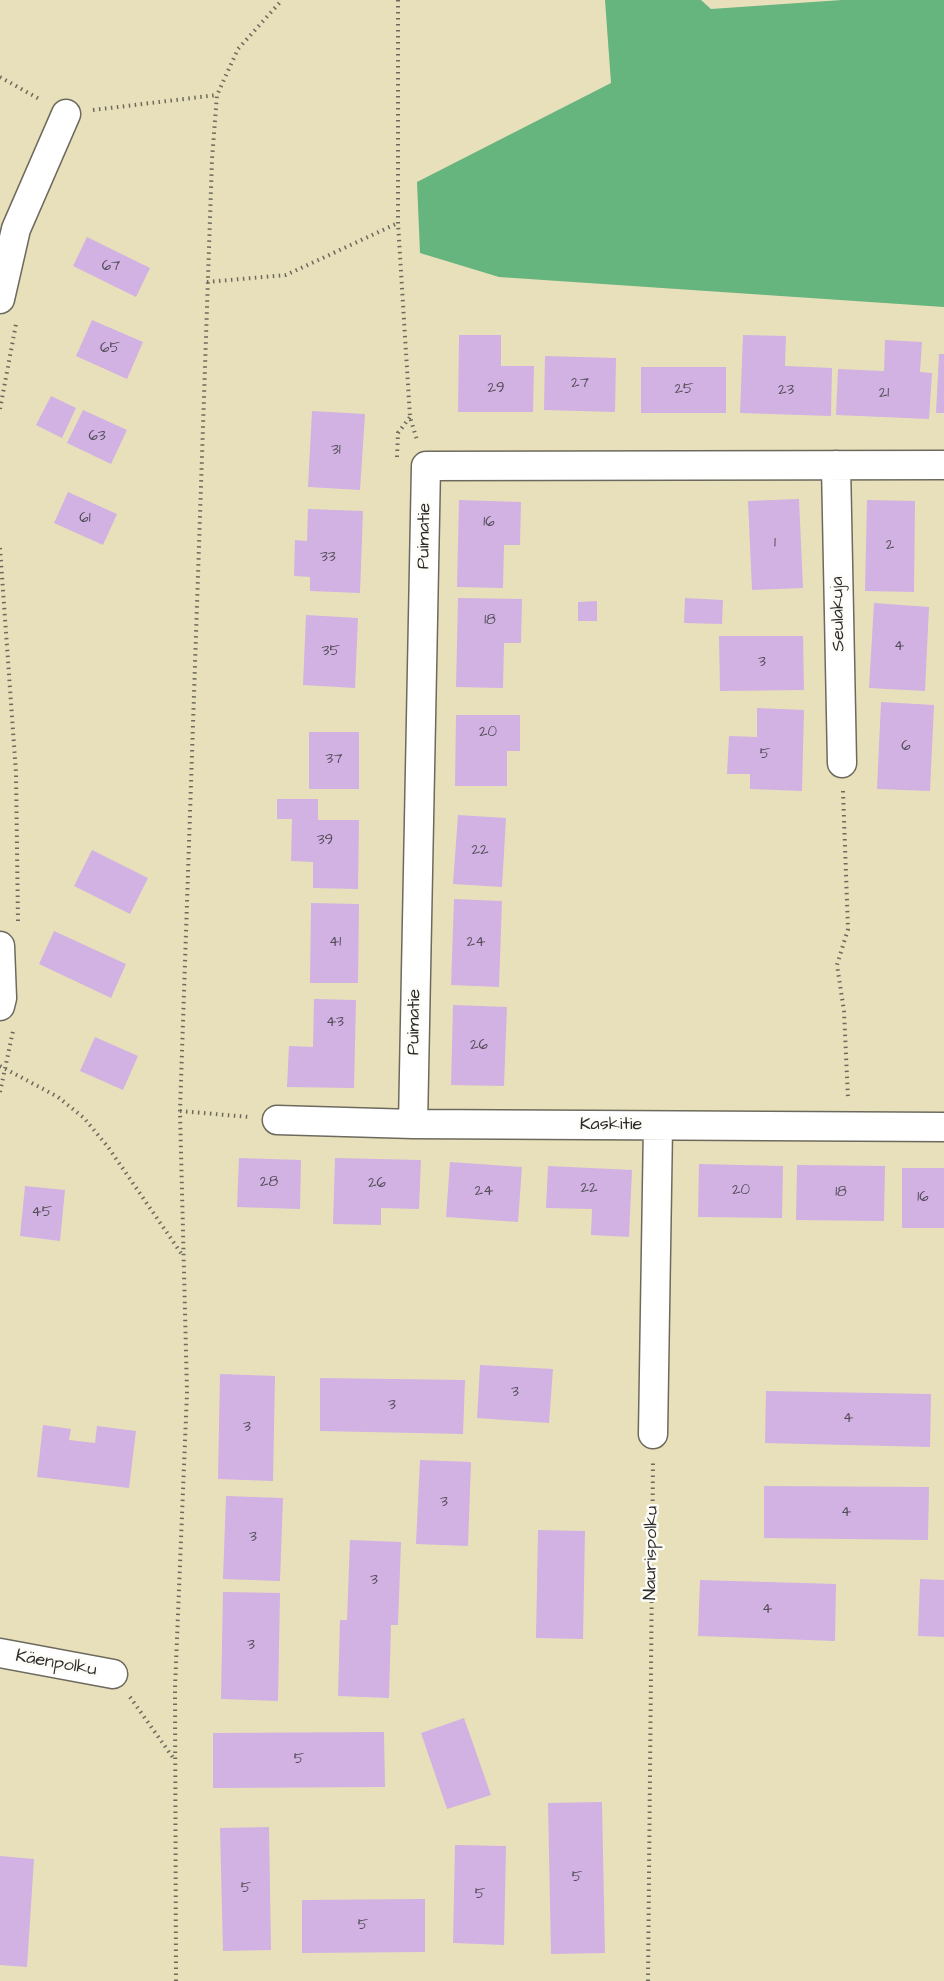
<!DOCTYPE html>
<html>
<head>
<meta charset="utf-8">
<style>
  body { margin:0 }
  canvas { display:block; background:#e8e0bb }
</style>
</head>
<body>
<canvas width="944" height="1981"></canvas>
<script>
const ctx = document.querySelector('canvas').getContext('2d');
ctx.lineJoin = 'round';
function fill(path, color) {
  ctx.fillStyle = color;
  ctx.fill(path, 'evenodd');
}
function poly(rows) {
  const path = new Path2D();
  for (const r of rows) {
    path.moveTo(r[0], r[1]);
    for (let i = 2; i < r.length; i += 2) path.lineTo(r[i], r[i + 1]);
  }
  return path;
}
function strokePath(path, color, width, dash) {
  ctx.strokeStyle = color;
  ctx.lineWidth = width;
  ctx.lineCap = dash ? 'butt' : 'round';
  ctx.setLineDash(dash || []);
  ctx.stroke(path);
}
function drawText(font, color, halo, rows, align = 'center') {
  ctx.font = font + ' "Architects Daughter",sans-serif';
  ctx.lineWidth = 5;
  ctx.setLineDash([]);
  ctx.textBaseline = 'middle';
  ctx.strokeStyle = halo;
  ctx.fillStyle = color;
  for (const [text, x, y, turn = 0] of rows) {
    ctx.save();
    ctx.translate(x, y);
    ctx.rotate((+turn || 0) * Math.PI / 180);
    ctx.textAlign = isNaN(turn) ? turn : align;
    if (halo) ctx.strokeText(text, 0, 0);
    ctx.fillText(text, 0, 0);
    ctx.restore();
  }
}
const forest = poly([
  [605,0,701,0,711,9,842,0,944,0,944,307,499,277,420,253,417,182,611,83]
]);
const building = poly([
  [87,237,150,268,136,297,73,266],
  [92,320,143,342,127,379,76,356],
  [459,335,501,335,501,366,534,366,533,412,458,412],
  [743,335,786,336,785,366,832,368,831,416,740,413],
  [885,340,922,342,920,372,932,373,929,419,836,415,838,369,884,371],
  [939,354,944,354,944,413,936,413],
  [545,356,616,358,615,412,544,410],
  [641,367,726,367,726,413,641,413],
  [51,396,76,408,62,438,36,425],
  [83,410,127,430,111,464,67,443],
  [312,411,365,414,360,490,308,487],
  [68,492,117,514,103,545,54,523],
  [799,499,803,588,752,590,748,501],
  [459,500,521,502,520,545,504,545,503,588,457,587],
  [867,500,915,501,914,592,865,591],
  [308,509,363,511,360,593,310,591,310,577,294,576,295,540,307,541],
  [458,598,522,599,521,643,504,643,503,688,456,687],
  [685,598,723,600,722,624,684,623],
  [597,601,597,621,578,621,578,602],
  [874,603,929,607,925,691,869,688],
  [306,615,358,618,355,688,303,685],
  [719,636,803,636,804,690,720,691],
  [881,702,934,705,930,791,877,789],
  [757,708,804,710,802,791,750,789,750,774,727,774,729,736,757,737],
  [456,715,520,715,520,751,507,751,507,786,455,786],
  [309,732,359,732,359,789,309,789],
  [277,799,318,799,318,820,359,820,358,889,313,888,313,862,291,861,292,819,277,819],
  [458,815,506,818,502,887,453,884],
  [92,850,148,878,130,914,74,886],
  [454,899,502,901,499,987,451,985],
  [311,903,359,904,358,983,310,983],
  [54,931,126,964,111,998,39,964],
  [314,999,356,1000,354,1088,287,1087,289,1046,313,1047],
  [453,1005,507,1007,504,1086,451,1085],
  [95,1037,138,1056,123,1090,80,1071],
  [239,1158,301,1160,300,1209,237,1207],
  [335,1158,421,1160,419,1209,381,1208,381,1225,333,1224],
  [450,1162,522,1167,518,1222,446,1217],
  [699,1164,783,1166,782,1218,698,1217],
  [797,1165,885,1166,884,1221,796,1220],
  [548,1166,632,1170,629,1237,591,1235,592,1209,546,1208],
  [902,1168,944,1168,944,1228,902,1228],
  [25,1186,65,1190,60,1241,20,1236],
  [480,1365,553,1369,549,1423,477,1418],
  [220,1374,275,1376,273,1481,218,1479],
  [320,1378,465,1380,463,1434,320,1431],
  [766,1391,931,1394,930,1447,765,1443],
  [43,1425,71,1429,69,1440,95,1443,97,1426,136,1431,129,1488,37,1477],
  [420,1460,471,1462,468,1546,416,1544],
  [764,1486,929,1487,928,1540,764,1538],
  [226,1496,283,1498,280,1581,223,1579],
  [538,1530,585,1531,583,1639,536,1638],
  [350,1540,401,1542,398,1625,391,1625,389,1698,338,1696,340,1620,347,1620],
  [920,1579,944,1580,944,1637,918,1636],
  [700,1580,836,1584,835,1641,698,1636],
  [223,1592,280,1593,278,1701,221,1699],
  [464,1718,491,1795,447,1809,421,1733],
  [384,1732,385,1787,213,1788,213,1733],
  [602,1802,605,1953,551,1954,548,1803],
  [269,1827,271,1950,223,1951,220,1828],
  [455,1845,506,1846,504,1945,453,1943],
  [0,1856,34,1859,27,1967,0,1965],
  [425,1899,425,1952,302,1953,302,1900]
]);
const path = poly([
  [398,0,398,223,410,417,417,440],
  [0,77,41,100],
  [93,110,217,95],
  [207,282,286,275,398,223],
  [0,409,16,324],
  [397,457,398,433,410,417],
  [0,548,16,773,18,923],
  [843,791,848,929,837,965,844,1011,848,1099],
  [0,1066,58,1097,84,1118,108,1147,183,1256],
  [0,1092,13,1031],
  [180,1111,249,1117],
  [130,1697,174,1759],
  [176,1981,175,1688,187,1392,180,1111,212,159,217,95,238,49,282,0],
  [648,1981,653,1462]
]);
const street = poly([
  [0,299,16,229,66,114],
  [836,465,842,763],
  [0,946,2,998,0,1006],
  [277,1120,413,1124,944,1127],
  [413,1124,426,466,944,465],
  [653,1434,658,1126],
  [0,1653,113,1674]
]);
const numberNames = [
  ["67",111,267],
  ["65",110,349],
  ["27",580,384],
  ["29",496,389],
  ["25",684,390],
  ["23",786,391],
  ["21",884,394],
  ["63",97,437],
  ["31",336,451],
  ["61",85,519],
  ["16",489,523],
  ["1",775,544],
  ["2",890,546],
  ["33",328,558],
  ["18",490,621],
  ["4",899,647],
  ["35",331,652],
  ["3",762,663],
  ["20",488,733],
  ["6",906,747],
  ["5",765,755],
  ["37",334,760],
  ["39",325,841],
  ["22",480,851],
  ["41",335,943],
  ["24",476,943],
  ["43",335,1023],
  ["26",479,1046],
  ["28",269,1183],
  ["26",377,1184],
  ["22",589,1189],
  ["20",741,1191],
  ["24",484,1192],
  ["18",841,1193],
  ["16",923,1198],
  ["45",42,1213],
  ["3",515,1393],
  ["3",392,1406],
  ["4",848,1419],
  ["3",247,1428],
  ["3",444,1503],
  ["4",846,1513],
  ["3",253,1538],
  ["3",374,1581],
  ["4",767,1610],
  ["3",251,1646],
  ["5",299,1760],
  ["5",577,1878],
  ["5",246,1889],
  ["5",480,1895],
  ["5",363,1926]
];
const streetNames = [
  ["Puimatie",425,536,-89],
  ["Seulakuja",839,614,-91],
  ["Puimatie",415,1022,-89],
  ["Kaskitie",611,1125],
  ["Naurispolku",652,1553,-89],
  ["Käenpolku",56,1664,10]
];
fill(forest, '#66b47e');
fill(building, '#d1b2e3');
strokePath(street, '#6d6a5d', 31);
strokePath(path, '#6d6a5d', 4, [1.5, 4.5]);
strokePath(street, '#fff', 28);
drawText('15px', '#544d59', null, numberNames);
drawText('18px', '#2b2b2b', '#fdfcf7', streetNames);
</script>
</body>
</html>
